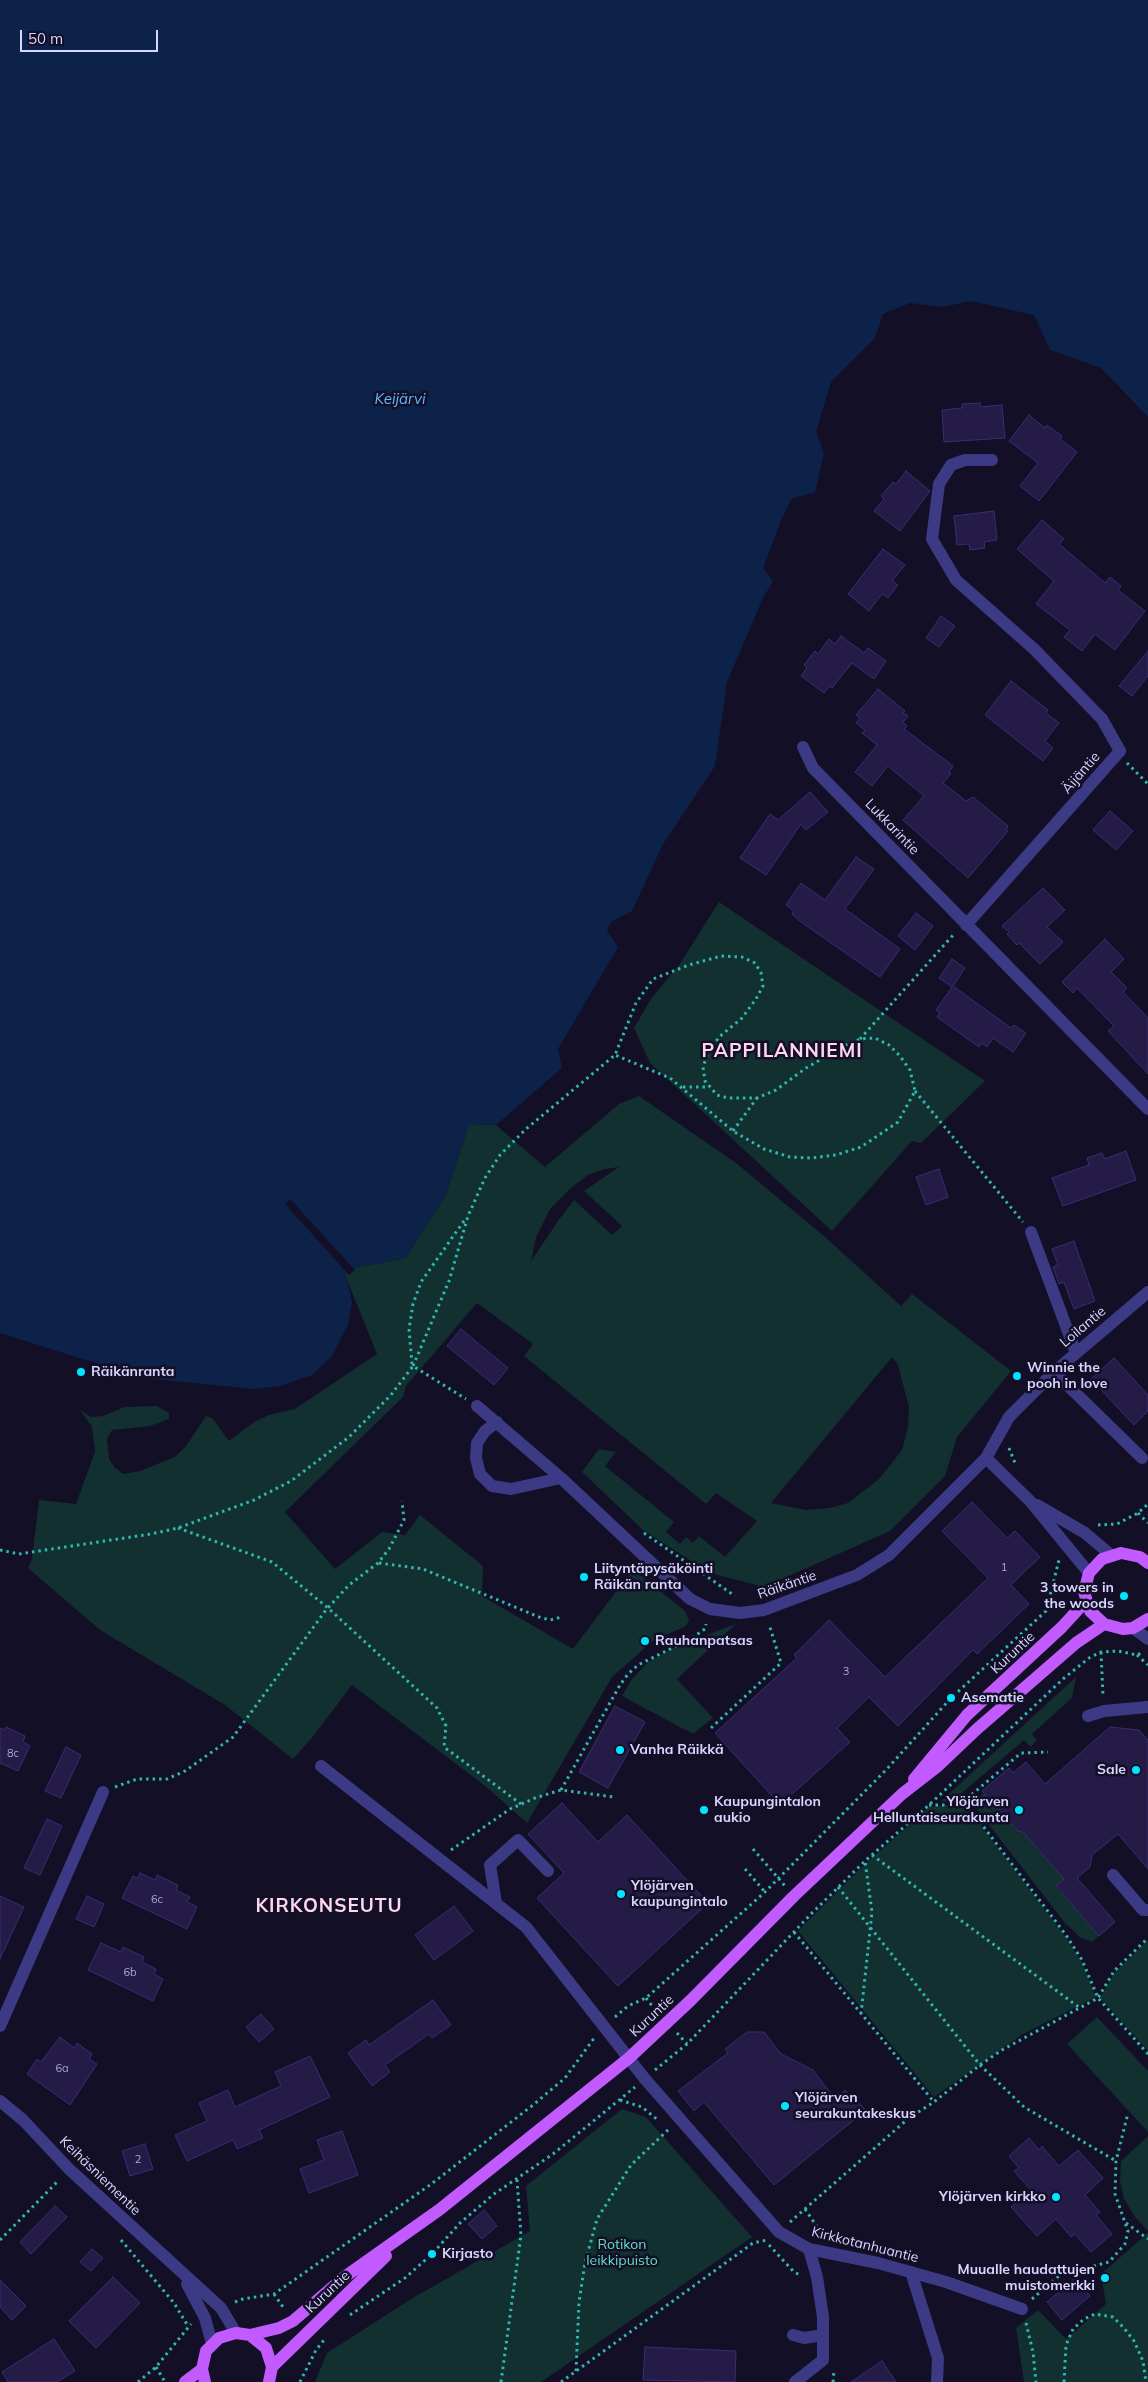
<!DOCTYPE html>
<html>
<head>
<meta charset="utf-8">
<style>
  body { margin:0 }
  #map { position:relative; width:1148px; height:2382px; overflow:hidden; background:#130f26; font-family:Mulish,sans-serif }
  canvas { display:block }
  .scale { position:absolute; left:20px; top:30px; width:138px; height:22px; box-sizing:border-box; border:2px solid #d9d4ff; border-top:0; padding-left:6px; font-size:15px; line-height:18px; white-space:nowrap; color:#d9d4ff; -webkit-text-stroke:4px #130f26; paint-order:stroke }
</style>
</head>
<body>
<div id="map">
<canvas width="1148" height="2382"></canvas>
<div class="scale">50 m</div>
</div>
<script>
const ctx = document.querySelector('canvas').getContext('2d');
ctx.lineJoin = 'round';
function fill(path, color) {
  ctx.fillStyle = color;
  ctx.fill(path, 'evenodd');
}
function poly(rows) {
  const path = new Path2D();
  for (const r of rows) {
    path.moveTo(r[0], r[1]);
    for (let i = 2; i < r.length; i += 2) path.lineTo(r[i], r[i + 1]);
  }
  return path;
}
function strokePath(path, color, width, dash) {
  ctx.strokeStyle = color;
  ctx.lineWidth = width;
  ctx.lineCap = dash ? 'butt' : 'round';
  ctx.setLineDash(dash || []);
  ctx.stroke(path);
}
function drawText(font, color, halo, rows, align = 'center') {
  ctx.font = font + ' Mulish,sans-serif';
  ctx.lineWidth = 5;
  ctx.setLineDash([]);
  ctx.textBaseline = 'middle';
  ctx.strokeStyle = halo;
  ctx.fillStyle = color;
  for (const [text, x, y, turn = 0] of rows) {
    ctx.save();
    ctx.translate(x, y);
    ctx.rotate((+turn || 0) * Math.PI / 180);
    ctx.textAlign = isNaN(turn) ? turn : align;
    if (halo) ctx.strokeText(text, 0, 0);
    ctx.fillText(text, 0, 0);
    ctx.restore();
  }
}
const green = poly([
  [719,902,985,1081,921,1143,912,1141,832,1231,650,1063,634,1028,651,999,679,965],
  [639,1096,736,1163,824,1236,901,1306,912,1294,1011,1371,957,1437,945,1476,890,1531,764,1587,710,1573,643,1530,582,1472,599,1449,616,1452,605,1466,674,1522,666,1532,680,1544,686,1537,693,1543,699,1536,725,1557,757,1521,716,1493,706,1504,524,1356,533,1344,477,1303,406,1386,403,1397,285,1512,335,1569,382,1532,405,1535,420,1515,483,1566,482,1596,573,1649,633,1569,685,1611,689,1620,686,1626,654,1640,612,1677,527,1823,489,1789,352,1685,311,1739,293,1759,225,1705,100,1630,28,1568,32,1559,39,1500,76,1504,95,1452,92,1427,80,1410,91,1417,103,1416,124,1407,157,1406,169,1413,169,1419,150,1426,112,1430,107,1439,109,1458,114,1467,123,1474,140,1471,175,1457,186,1446,206,1416,213,1419,229,1441,254,1422,269,1415,295,1409,377,1354,345,1275,353,1268,406,1258,446,1194,469,1124,496,1125,545,1167,619,1104],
  [619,1167,584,1191,622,1226,612,1235,574,1200,558,1221,531,1261,536,1237,550,1209,572,1187,588,1175,605,1169],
  [892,1357,898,1365,909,1407,908,1427,902,1450,879,1479,848,1503,830,1508,806,1510,771,1503],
  [736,1624,677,1679,713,1718,693,1734,622,1696,632,1679,648,1662,677,1646],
  [1076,1677,1072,1698,1032,1734,1037,1740,1031,1747,1024,1740,956,1798,943,1802,941,1801],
  [985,1793,1018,1831,1023,1832,1064,1879,1056,1887,1099,1936,1092,1942,1081,1938,1065,1923,976,1808,973,1800],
  [964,1803,1065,1936,1081,1961,1096,1997,1023,2034,934,2097,798,1931,863,1866,929,1807],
  [1148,1940,1148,2051,1100,1998,1115,1972],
  [1097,2017,1148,2071,1148,2132,1067,2044],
  [622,2109,646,2117,752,2237,541,2382,315,2382,327,2353,411,2299,530,2231,526,2186],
  [1148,2136,1148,2231,1136,2218,1124,2199,1120,2181,1121,2161],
  [1148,2233,1148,2382,1024,2382,1016,2328,1038,2310,1066,2339,1106,2304,1101,2274]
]);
const water = poly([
  [0,0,1148,0,1148,417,1101,368,1050,350,1034,315,970,301,943,307,910,303,883,314,875,338,831,382,816,432,824,453,815,493,792,498,782,518,763,568,773,581,763,598,727,682,715,766,663,844,632,911,611,922,607,930,618,947,558,1049,562,1068,496,1125,469,1124,446,1194,406,1258,353,1268,346,1275,352,1302,348,1325,332,1356,312,1375,280,1386,255,1389,143,1378,0,1333]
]);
const pier = poly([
  [290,1199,355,1270,349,1275,285,1204]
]);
const building = poly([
  [980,403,980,407,1002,405,1005,438,944,442,942,410,962,408,962,404,980,403],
  [1029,415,1045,428,1047,425,1062,436,1060,439,1077,452,1039,501,1020,486,1038,463,1009,441,1029,415],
  [906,471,930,491,900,531,874,511,884,499,881,496,893,482,896,484,906,471],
  [994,511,997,540,984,542,985,548,970,550,969,544,957,545,954,516,994,511],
  [1042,520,1064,539,1059,544,1105,583,1110,577,1121,586,1118,590,1145,611,1115,650,1095,634,1082,651,1064,637,1070,630,1036,604,1054,581,1017,549,1042,520],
  [883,549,905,565,892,581,898,585,888,598,882,594,869,611,848,594,883,549],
  [941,616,955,626,939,647,926,638,941,616],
  [841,636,864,653,868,648,886,661,874,679,852,663,832,688,830,686,824,693,801,676,807,668,804,665,815,651,818,654,829,639,835,644,841,636],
  [1148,651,1148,676,1132,696,1119,686,1148,651],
  [1011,681,1048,710,1046,713,1059,723,1045,741,1053,748,1043,761,985,715,1011,681],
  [878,689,905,711,903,713,908,716,903,722,907,726,904,729,953,766,949,772,951,774,943,783,966,801,973,797,1008,826,1006,829,1008,831,968,878,903,820,924,796,888,766,872,786,855,772,877,745,862,733,865,730,856,723,860,718,856,715,878,689],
  [810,792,828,812,806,830,801,824,766,875,740,858,770,814,778,820,810,792],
  [1110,811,1133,831,1116,850,1093,830,1110,811],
  [856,857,874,869,845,909,900,949,880,977,801,922,792,914,794,911,786,905,801,883,825,900,856,857],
  [1043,888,1065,910,1047,927,1063,942,1040,964,1019,943,1017,945,1007,934,1009,932,1002,926,1043,888],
  [916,913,933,926,915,950,898,936,916,913],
  [1105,939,1124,959,1111,972,1127,988,1123,992,1148,1018,1148,1074,1108,1031,1114,1026,1077,988,1073,993,1062,982,1105,939],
  [952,959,965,968,953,986,1011,1028,1014,1025,1026,1033,1013,1052,993,1038,987,1047,982,1043,979,1047,937,1017,940,1013,936,1010,952,987,939,978,952,959],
  [1126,1151,1136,1180,1063,1206,1052,1178,1089,1165,1087,1158,1102,1153,1105,1159,1126,1151],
  [939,1169,948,1197,926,1205,916,1177,939,1169],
  [1074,1241,1095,1301,1074,1309,1064,1282,1059,1284,1053,1267,1058,1265,1052,1249,1074,1241],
  [461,1329,508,1368,494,1385,447,1346,461,1329],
  [1114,1358,1148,1395,1148,1411,1134,1425,1091,1379,1114,1358],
  [972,1502,1007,1538,1015,1531,1040,1557,1011,1585,1029,1604,977,1654,973,1650,898,1726,869,1697,837,1728,850,1742,780,1805,715,1733,797,1658,794,1655,829,1620,885,1677,988,1578,942,1531,972,1502],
  [615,1706,645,1722,608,1788,579,1772,615,1706],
  [6,1727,25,1736,23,1742,30,1746,18,1771,0,1763,0,1728,5,1730,6,1727],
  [1110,1727,1139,1730,1148,1740,1148,1869,1118,1834,1092,1855,1090,1867,1077,1878,1115,1922,1099,1936,1056,1886,1064,1879,1023,1832,1018,1831,982,1791,1009,1768,1013,1773,1026,1762,1045,1784,1110,1727],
  [66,1747,81,1755,61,1798,45,1791,66,1747],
  [562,1803,598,1842,627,1815,708,1903,618,1986,537,1898,564,1873,528,1834,562,1803],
  [47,1819,62,1826,40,1875,24,1868,47,1819],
  [140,1873,155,1880,157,1875,178,1885,176,1890,190,1897,187,1902,197,1907,187,1929,122,1898,133,1876,138,1878,140,1873],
  [0,1896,24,1907,0,1959,0,1896],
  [87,1896,104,1904,94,1927,76,1919,87,1896],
  [454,1906,473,1931,434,1960,415,1935,454,1906],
  [101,1943,121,1952,123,1947,144,1957,142,1962,156,1969,154,1974,163,1979,153,2001,88,1970,101,1943],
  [433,2000,451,2025,432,2038,429,2034,385,2065,390,2072,372,2086,348,2053,366,2040,369,2045,433,2000],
  [261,2014,274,2029,259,2042,246,2027,261,2014],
  [747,2032,764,2032,781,2054,813,2070,835,2099,845,2090,866,2110,774,2185,704,2102,694,2111,678,2091,728,2053,725,2049,747,2032],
  [60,2037,74,2048,77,2043,92,2054,89,2059,97,2064,70,2105,27,2074,37,2059,41,2062,60,2037],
  [310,2056,330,2097,259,2130,263,2138,237,2149,233,2140,187,2161,175,2135,207,2121,199,2103,228,2090,235,2107,281,2086,275,2072,310,2056],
  [342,2131,358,2175,309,2193,300,2169,324,2160,317,2140,342,2131],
  [1029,2138,1039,2150,1042,2146,1059,2166,1078,2150,1103,2178,1085,2195,1100,2212,1096,2215,1112,2234,1091,2252,1075,2234,1071,2237,1056,2219,1037,2236,1011,2207,1031,2190,1014,2171,1019,2168,1009,2156,1029,2138],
  [145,2144,153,2169,130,2176,122,2151,145,2144],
  [55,2206,67,2217,31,2254,20,2242,55,2206],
  [484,2210,497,2226,482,2239,468,2224,484,2210],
  [92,2249,103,2258,91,2271,80,2262,92,2249],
  [113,2277,140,2303,96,2348,69,2321,113,2277],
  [1075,2278,1090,2296,1062,2320,1047,2302,1075,2278],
  [0,2280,26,2306,12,2320,0,2307,0,2280],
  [54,2339,75,2371,57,2382,8,2382,2,2372,54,2339],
  [645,2347,736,2351,735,2382,643,2380,645,2347],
  [882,2361,896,2382,851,2382,882,2361]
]);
const path = poly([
  [1127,763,1148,784],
  [860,1039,954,934],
  [683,1087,708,1087],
  [915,1091,1023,1222],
  [733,1131,757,1098],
  [412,1364,409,1329,413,1304,421,1282,466,1218],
  [413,1366,449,1281,468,1216,485,1178,500,1155,526,1129,615,1055,636,1003,653,979,689,965,721,956,742,957,755,963,761,973,763,986,756,999,742,1018,719,1037,708,1053,703,1067,705,1081,717,1095,728,1098,757,1098,776,1090,806,1068,846,1045,860,1039,875,1038,889,1045,900,1056,910,1070,915,1091,898,1122,861,1147,836,1155,811,1158,790,1157,764,1149,733,1131,670,1078,615,1055],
  [1009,1448,1015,1463],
  [1138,1513,1148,1523],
  [1098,1525,1117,1524,1138,1513,1148,1504],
  [178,1528,272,1562,328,1608,437,1708,446,1726,444,1747,521,1804],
  [644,1533,735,1596],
  [0,1550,19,1554,151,1534,178,1528,254,1500,291,1481,349,1437,391,1395,413,1366,466,1399],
  [379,1563,423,1569,539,1617,550,1620,562,1617],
  [1101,1652,1103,1696],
  [1137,1655,1148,1665],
  [711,1728,781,1663,769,1624],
  [115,1787,137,1779,167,1779,185,1771,233,1737,326,1610,349,1585,378,1563,389,1549,404,1520,402,1501],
  [561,1790,620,1685,628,1674,638,1665,692,1638,705,1629,706,1624],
  [964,1801,1066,1935,1082,1960,1098,1998,1148,2054],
  [929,1805,950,1805,964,1801,1021,1753,1048,1752],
  [753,1849,785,1886],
  [451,1850,510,1809,535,1798,561,1790,614,1797],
  [872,1855,1080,2008],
  [745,1869,765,1892],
  [838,1887,980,2065,1024,2107,1116,2161],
  [794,1932,934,2102],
  [646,1998,657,2012],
  [861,2014,872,1912,865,1861],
  [615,2017,628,2006,646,1998,765,1892,886,1770,951,1698,1046,1611,1059,1560],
  [677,2033,687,2044],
  [655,2070,687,2044,811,1914,865,1861,929,1805,1063,1679,1089,1658,1101,1652,1118,1651,1137,1655,1141,1653],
  [620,2100,642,2107,659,2121],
  [805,2209,824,2237],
  [790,2222,909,2118,934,2102,980,2065,1002,2050,1098,1998,1114,1971,1148,1938],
  [1126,2223,1148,2239],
  [0,2240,59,2180],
  [121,2240,174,2303,188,2326],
  [769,2245,794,2272,800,2275],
  [274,2294,285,2310],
  [1032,2299,1060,2275,1109,2262,1125,2244,1128,2231,1115,2194,1116,2161,1128,2113],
  [235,2302,243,2299,274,2294,430,2185,533,2105,565,2078,595,2037],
  [350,2315,405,2278,432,2254,460,2223,494,2194,553,2154,635,2087],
  [1026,2323,1033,2352,1036,2382],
  [156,2367,165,2382],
  [576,2371,579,2302,585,2263,597,2219,631,2165,669,2129],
  [138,2382,156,2367,191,2324],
  [300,2382,316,2350,324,2340],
  [501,2382,521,2235,517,2180],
  [561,2382,753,2243,767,2240],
  [833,2382,834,2370],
  [1064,2382,1066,2345,1073,2329,1084,2319,1095,2314,1113,2317,1124,2328,1134,2341,1143,2361,1146,2382]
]);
const minor = poly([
  [803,747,813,768,1148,1109],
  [966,925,1120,751,1102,719,1034,649,956,580,932,539,939,484,951,465,965,460,992,460],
  [1031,1232,1076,1353],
  [1054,1372,1142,1458],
  [477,1406,561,1478,690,1599,710,1609,740,1613,764,1610,857,1575,889,1555,986,1458,1009,1417,1054,1372,1148,1292],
  [497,1422,485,1431,477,1443,476,1458,480,1474,492,1486,511,1489,561,1478],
  [986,1458,1030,1501,1089,1573],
  [1037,1505,1085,1533,1111,1555],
  [1133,1628,1148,1639],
  [1088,1716,1104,1711,1148,1707],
  [321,1766,526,1927,645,2079,779,2232,809,2249,878,2263,946,2282,1022,2309],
  [1113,1875,1143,1910,1148,1910],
  [496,1903,490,1865,518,1840,548,1871],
  [0,2026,103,1792],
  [0,2101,23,2120,69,2169,221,2308,236,2333],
  [911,2272,938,2358,937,2382],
  [187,2284,205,2318,212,2344],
  [793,2335,804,2338,823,2335],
  [795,2382,823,2360,823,2317,817,2277,809,2249]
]);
const major = poly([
  [1148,1563,1140,1557,1121,1553,1102,1559,1089,1573,1084,1592,1090,1611,1104,1624,1123,1629,1133,1628,1148,1619],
  [914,1779,967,1715,1062,1627,1085,1602],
  [250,2335,279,2328,293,2321,343,2278,439,2210,629,2058,690,2001,794,1896,902,1794,938,1766,977,1729,1076,1643,1104,1624],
  [272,2367,386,2256],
  [185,2382,202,2369],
  [205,2382,202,2369,206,2351,219,2338,236,2333,250,2335,266,2348,272,2367,269,2382]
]);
const markers = [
  [81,1372,5,"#00e5ff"],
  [1017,1376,5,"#00e5ff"],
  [584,1577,5,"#00e5ff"],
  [1124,1596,5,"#00e5ff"],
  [645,1641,5,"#00e5ff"],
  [951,1698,5,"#00e5ff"],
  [620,1750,5,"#00e5ff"],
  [1136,1770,5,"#00e5ff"],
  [704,1810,5,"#00e5ff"],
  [1019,1810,5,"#00e5ff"],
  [621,1894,5,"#00e5ff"],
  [785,2106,5,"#00e5ff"],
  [1056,2197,5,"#00e5ff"],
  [432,2254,5,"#00e5ff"],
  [1105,2278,5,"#00e5ff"]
];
const numberNames = [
  ["1",1004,1568],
  ["3",846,1672],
  ["8c",13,1754],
  ["6c",157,1900],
  ["6b",130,1973],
  ["6a",62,2069],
  ["2",138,2160]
];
const streetNames = [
  ["Äijäntie",1081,773,-49],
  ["Lukkarintie",892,827,46],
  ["Loilantie",1083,1327,-40],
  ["Räikäntie",787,1585,-19],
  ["Kuruntie",1013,1653,-43],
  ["Kuruntie",652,2016,-43],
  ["Keihäsniementie",100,2176,44],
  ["Kirkkotanhuantie",865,2245,14],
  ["Kuruntie",328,2292,-43]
];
const poiNames = [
  ["Winnie the",1027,1368],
  ["pooh in love",1027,1384],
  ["Räikänranta",91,1372],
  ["Liityntäpysäköinti",594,1569],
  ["Räikän ranta",594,1585],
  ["3 towers in",1114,1588,"right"],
  ["the woods",1114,1604,"right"],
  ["Rauhanpatsas",655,1641],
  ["Asematie",961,1698],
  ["Vanha Räikkä",630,1750],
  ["Sale",1126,1770,"right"],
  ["Kaupungintalon",714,1802],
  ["aukio",714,1818],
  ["Ylöjärven",1009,1802,"right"],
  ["Helluntaiseurakunta",1009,1818,"right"],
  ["Ylöjärven",631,1886],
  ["kaupungintalo",631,1902],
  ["Ylöjärven",795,2098],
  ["seurakuntakeskus",795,2114],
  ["Ylöjärven kirkko",1046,2197,"right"],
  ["Kirjasto",442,2254],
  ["Muualle haudattujen",1095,2270,"right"],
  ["muistomerkki",1095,2286,"right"]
];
const parkNames = [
  ["Rotikon",622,2245],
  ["leikkipuisto",622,2261]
];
const waterNames = [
  ["Keijärvi",400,399]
];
const districtNames = [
  ["PAPPILANNIEMI",782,1051],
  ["KIRKONSEUTU",329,1906]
];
fill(green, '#12302f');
fill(water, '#0c2248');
fill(pier, '#130f26');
fill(building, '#241b47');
strokePath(building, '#3b2d73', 1);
strokePath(path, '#2fb8b0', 3, [2.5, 4]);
strokePath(minor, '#3d3a85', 12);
strokePath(major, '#c25bff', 12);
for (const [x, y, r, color] of markers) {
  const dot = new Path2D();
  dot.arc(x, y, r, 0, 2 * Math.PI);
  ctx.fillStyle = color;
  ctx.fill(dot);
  strokePath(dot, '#130f26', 2);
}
drawText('11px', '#aca6d1', null, numberNames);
drawText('14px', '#d9d4ff', '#130f26', streetNames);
drawText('bold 14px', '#d9d4ff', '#130f26', poiNames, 'left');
drawText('14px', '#5fe0c0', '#130f26', parkNames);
drawText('italic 15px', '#62b6ff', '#130f26', waterNames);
ctx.letterSpacing = '1px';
drawText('bold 19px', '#ffd6f0', '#130f26', districtNames);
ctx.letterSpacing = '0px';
</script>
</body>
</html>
